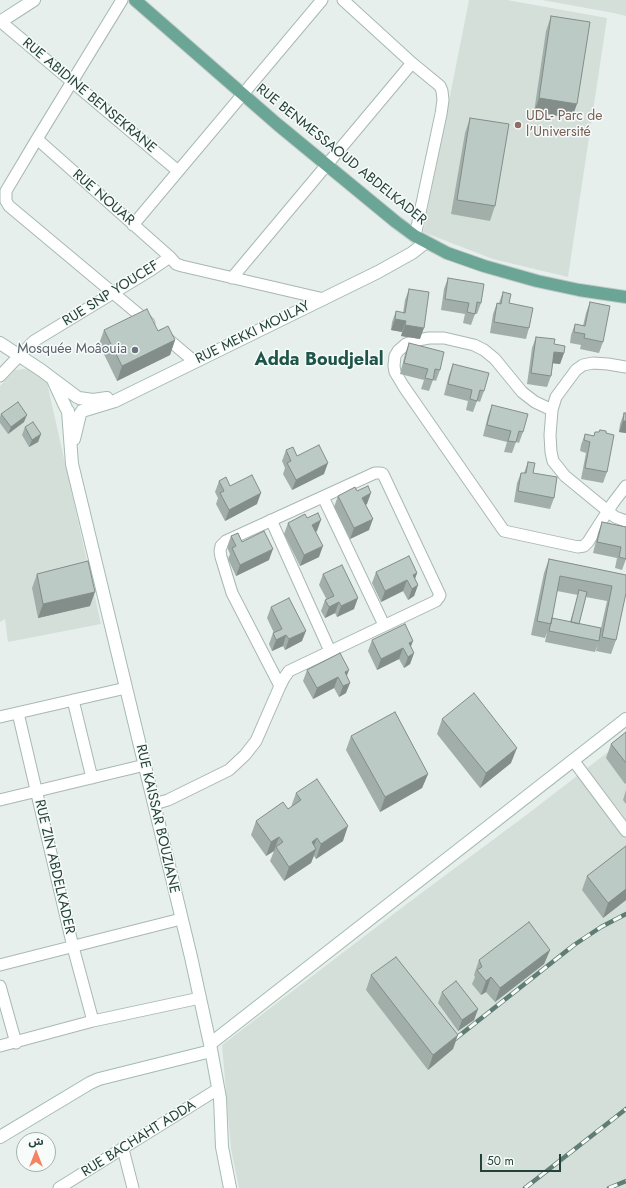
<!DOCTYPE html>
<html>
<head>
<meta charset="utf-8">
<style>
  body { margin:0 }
  #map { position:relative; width:626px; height:1188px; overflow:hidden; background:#e6efeb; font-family:Jost,"Noto Sans Arabic",sans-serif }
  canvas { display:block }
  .north { position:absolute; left:16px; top:1132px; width:40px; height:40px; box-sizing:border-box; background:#f7fbf9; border:1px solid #a3b1ad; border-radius:50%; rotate:0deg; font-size:11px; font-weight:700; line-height:16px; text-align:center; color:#24423a }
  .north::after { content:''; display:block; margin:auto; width:14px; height:18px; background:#f4845f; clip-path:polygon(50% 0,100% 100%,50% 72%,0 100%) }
  .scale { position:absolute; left:480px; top:1154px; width:81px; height:18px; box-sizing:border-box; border:2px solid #24423a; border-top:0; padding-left:5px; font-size:12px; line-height:14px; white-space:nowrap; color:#24423a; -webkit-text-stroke:3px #f7fbf9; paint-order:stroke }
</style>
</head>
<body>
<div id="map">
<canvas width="626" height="1188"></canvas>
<div class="north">ش</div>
<div class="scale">50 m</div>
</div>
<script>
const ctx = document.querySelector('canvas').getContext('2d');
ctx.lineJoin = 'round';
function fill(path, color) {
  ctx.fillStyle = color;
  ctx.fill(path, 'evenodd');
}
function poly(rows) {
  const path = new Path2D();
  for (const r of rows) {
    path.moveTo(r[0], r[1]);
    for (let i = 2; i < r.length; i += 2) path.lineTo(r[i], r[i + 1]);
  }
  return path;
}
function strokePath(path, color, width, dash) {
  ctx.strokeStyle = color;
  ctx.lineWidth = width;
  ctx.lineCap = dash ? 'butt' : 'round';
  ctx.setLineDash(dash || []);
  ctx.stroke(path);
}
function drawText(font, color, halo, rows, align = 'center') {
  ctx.font = font + ' Jost,sans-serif';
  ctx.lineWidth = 3;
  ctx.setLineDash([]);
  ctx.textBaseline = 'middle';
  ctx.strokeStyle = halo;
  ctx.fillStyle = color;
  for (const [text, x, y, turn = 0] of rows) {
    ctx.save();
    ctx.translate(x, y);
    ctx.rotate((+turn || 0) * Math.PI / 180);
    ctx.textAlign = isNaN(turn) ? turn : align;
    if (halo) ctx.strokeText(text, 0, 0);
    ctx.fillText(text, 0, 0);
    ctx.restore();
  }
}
const built = poly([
  [469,0,507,0,607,18,568,277,493,259,423,232],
  [542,0,626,0,626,16,614,13],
  [25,369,37,371,46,378,101,624,8,642,5,619,0,622,0,386,15,370],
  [626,738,626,1188,239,1188,231,1149,222,1045,404,906,529,813]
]);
const street = poly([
  [122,0,37,139,6,191,6,201,9,206,149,323],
  [343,0,412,63,440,86,442,91,443,100,441,114,415,236],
  [0,21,178,171],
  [37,139,170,257],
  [133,225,322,0],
  [232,278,412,63],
  [163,335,195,362],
  [626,367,608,364,593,363,583,365,576,370,556,397,552,410,550,435,551,452,553,461,565,476,615,517,626,521],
  [0,376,19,356,34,341,151,270,170,257,176,264,182,266,324,299],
  [552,410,535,402,522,392,495,359,484,350,474,345,444,338,429,338,418,340,406,344,398,351,395,356,394,366,395,372,404,387,504,531,578,547,584,546,588,542,613,503,626,486],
  [323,497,384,625],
  [271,520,330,651],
  [73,700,92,778],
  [18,713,73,947,93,1021],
  [0,717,126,688],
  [573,760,626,831],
  [0,800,145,765],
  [154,804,168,800,229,770,245,755,256,741,280,686,284,678,289,671,436,601,439,597,440,595,383,474,381,473,375,473,226,541,221,546,220,551,221,557,232,593,280,686],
  [0,965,181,919],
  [0,986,16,1043],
  [0,1046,93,1021,200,998],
  [123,1149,133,1188],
  [59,1188,218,1089]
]);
const secondary = poly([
  [0,22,34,0],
  [0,343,41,370,77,397],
  [54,382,66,408],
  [79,398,93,400,107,398],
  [68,411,72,464,191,957,210,1044,220,1098,222,1147,230,1188],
  [82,411,115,401,378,272,412,253,426,242],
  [74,439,80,414],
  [210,1044,626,719],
  [0,1137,90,1083,99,1079,211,1051]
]);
const primary = poly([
  [135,0,277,124,396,222,415,236,447,253,484,266,537,281,579,290,626,297]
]);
const rail = poly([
  [455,1039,574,945,601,927,626,914],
  [525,1188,626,1109],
  [609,1188,626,1181]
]);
const wall = poly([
  [551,16,572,118,534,112,546,31],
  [470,118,495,206,490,221,451,214,465,133],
  [448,278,481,303,477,314,475,314,471,325,463,323,465,314,441,310,444,289],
  [409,289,420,339,401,336,402,332,391,330,392,322,396,311,403,313,405,300],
  [503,292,509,303,529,328,526,339,490,333,493,314,497,303,499,303],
  [590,302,603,342,599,353,580,349,581,345,570,343,571,335,575,324,583,326,586,313],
  [104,330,158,331,175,340,170,355,117,381,99,344],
  [536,337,564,353,560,364,553,363,551,376,547,387,527,384,532,348],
  [409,343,440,370,436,381,433,380,429,391,421,389,424,380,400,374,405,354],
  [453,364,484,391,480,402,477,401,473,412,466,410,468,401,444,395,449,375],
  [492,405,523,432,519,443,516,442,512,453,504,452,507,442,483,436,488,416],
  [624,413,626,413,626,433,619,432,620,424],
  [1,414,24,422,8,434,0,423,0,417],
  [25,427,41,434,38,442,29,447,22,435],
  [600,430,606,433,607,472,603,483,581,479,586,453,580,451,581,445,585,434,594,436,595,432,599,432],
  [286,450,297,456,324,474,292,490,283,474,285,468,282,461],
  [528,462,533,473,554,498,550,509,514,502,517,483,521,473,524,473],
  [219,481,257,504,225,521,216,504,218,498,215,492],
  [357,491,367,504,365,505,369,530,350,539,334,507,338,496],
  [307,518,317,531,316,532,319,557,300,566,284,534,288,523],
  [602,522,626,527,626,559,622,570,615,568,617,558,593,553,598,533],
  [231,536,242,542,269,560,236,576,228,559,230,554,227,547],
  [549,559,626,575,616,640,611,654,596,651,598,644,595,652,545,642,547,632,545,638,531,635,544,573],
  [557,591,578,595,570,622,551,621],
  [586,597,607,601,601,628,579,624],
  [376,572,417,573,415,579,418,585,414,596,408,600,403,591,381,602,372,583],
  [37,574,90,606,38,618,32,588],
  [323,574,354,609,337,617,335,613,325,618,321,611,325,600,327,600,319,585],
  [271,607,302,641,285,650,283,646,272,651,269,644,273,633,274,633,267,618],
  [372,640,411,647,414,653,410,664,404,668,399,659,377,670,368,651],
  [307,670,347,676,346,693,339,697,334,688,313,699,303,681],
  [442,719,511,763,480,788,437,734],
  [626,732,626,783,625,784,606,758,611,744],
  [351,736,428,774,422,788,380,812,346,750],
  [626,790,626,804,623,800],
  [296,793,343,841,316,859,314,856,311,863,284,881,270,861,274,851,266,856,251,835,256,821,288,809,291,807],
  [626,846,626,900,603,918,582,890,587,876],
  [550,950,544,964,495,1002,486,992,481,995,472,984,475,977,474,975,479,960],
  [371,975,453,1049,428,1070,366,990],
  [442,992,478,1009,474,1020,458,1031,438,1003]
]);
const shadedWall = poly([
  [539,98,577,104,572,118,534,112],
  [395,319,406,321,402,332,391,330],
  [405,325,424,328,420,339,401,336],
  [175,340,170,355,117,381,122,366],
  [554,352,564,353,560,364,550,363],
  [27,415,24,422,8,434,11,427],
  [623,421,626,421,626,433,619,432],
  [41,434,38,442,29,447,32,440],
  [328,463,324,474,292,490,296,480],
  [261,493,257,504,225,521,229,510],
  [371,493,367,504,358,509,362,498],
  [373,519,369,530,350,539,354,528],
  [321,520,317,531,308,536,312,525],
  [323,546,319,557,300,566,304,555],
  [273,549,269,560,236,576,240,565],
  [417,573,413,584,409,586,413,575],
  [407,580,403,591,381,602,385,591],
  [418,585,414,596,408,600,412,589],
  [95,592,90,606,38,618,43,604],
  [358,598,354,609,337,617,341,606],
  [339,602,335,613,325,618,329,607],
  [306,631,302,641,285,650,289,639],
  [286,635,283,646,272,651,276,640],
  [413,641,409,652,409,643],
  [403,648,399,659,377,670,381,659],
  [414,653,410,664,404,668,408,657],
  [349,670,345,681,341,683,345,672],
  [338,677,334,688,313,699,317,688],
  [350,683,346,693,339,697,343,686],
  [517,748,511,763,480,788,486,773],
  [428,774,422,788,380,812,385,797],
  [348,826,343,841,316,859,321,844],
  [279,837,274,851,266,856,271,842],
  [317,838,312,851,316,849,311,863,284,881,289,867,312,842],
  [626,889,626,900,603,918,608,903],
  [550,950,544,964,495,1002,500,988],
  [491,977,486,992,481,995,486,981],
  [478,1009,474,1020,458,1031,462,1020],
  [458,1035,453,1049,428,1070,433,1055]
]);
const building = poly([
  [551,16,590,22,577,104,539,98,551,16],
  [470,118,509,124,495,206,457,200,470,118],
  [448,278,484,284,481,303,477,302,475,314,467,312,469,303,445,299,448,278],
  [409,289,429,292,424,328,405,325,406,321,395,319,396,311,405,313,409,289],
  [503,292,511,294,509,303,533,308,529,328,494,322,497,303,501,304,503,292],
  [590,302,610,306,603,342,584,338,585,334,574,332,575,324,585,326,590,302],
  [147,309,158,331,168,326,175,340,122,366,104,330,147,309],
  [536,337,555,339,554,344,565,346,564,353,554,352,551,376,531,373,536,337],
  [409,343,444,352,440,370,435,369,433,380,425,378,428,369,404,363,409,343],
  [453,364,489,373,484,391,480,390,477,401,470,399,472,390,448,384,453,364],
  [18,402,27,415,11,427,1,414,18,402],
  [492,405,528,414,523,432,519,431,516,442,508,441,511,431,487,425,492,405],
  [624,413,626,413,626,421,623,421,624,413],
  [33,422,41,434,32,440,25,427,33,422],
  [600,430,606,431,606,433,614,435,607,472,585,468,590,442,584,440,585,434,594,436,595,432,599,432,600,430],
  [319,445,328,463,296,480,287,463,291,461,286,450,293,447,297,456,319,445],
  [528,462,535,463,533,473,557,477,554,498,518,491,521,473,526,473,528,462],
  [252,475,261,493,229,510,220,493,224,491,219,481,226,477,230,486,252,475],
  [368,486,371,493,362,498,373,519,354,528,338,496,355,487,357,491,368,486],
  [318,513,321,520,312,525,323,546,304,555,288,523,305,514,307,518,318,513],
  [602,522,626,527,626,559,619,557,621,547,597,542,602,522],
  [264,531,273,549,240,565,232,548,236,546,231,536,238,533,242,542,264,531],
  [409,556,417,573,413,575,418,585,412,589,407,580,385,591,376,572,409,556],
  [549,559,626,575,626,593,616,640,602,637,612,586,560,576,551,624,537,621,549,559],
  [88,561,95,592,43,604,37,574,88,561],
  [342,565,358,598,341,606,339,602,329,607,325,600,334,596,323,574,342,565],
  [579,590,587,592,579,624,571,622,579,590],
  [289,598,306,631,289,639,286,635,276,640,273,633,282,629,271,607,289,598],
  [552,618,601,628,599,641,549,631,552,618],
  [405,624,413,641,409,643,414,653,408,657,403,648,381,659,372,640,405,624],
  [340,653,349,670,345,672,350,683,343,686,338,677,317,688,307,670,340,653],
  [474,693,517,748,486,773,442,719,474,693],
  [395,712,428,774,385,797,351,736,395,712],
  [626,732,626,763,611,744,626,732],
  [317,779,348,826,321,844,317,838,312,842,316,849,289,867,276,847,283,842,279,837,271,842,256,821,283,802,288,809,301,800,296,793,317,779],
  [626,846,626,889,608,903,587,876,626,846],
  [529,922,550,950,500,988,491,977,486,981,477,970,482,967,479,960,529,922],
  [396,957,458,1035,433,1055,371,975,396,957],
  [456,981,478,1009,462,1020,442,992,456,981]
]);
const markers = [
  [518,125,4,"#8d6e63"],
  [135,350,4,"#6b7280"]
];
const streetNames = [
  ["RUE ABIDINE BENSEKRANE",89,96,40],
  ["RUE BENMESSAOUD ABDELKADER",341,155,39],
  ["RUE NOUAR",103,198,41],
  ["RUE SNP YOUCEF",111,294,-32],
  ["RUE MEKKI MOULAY",253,333,-26],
  ["RUE KAISSAR BOUZIANE",157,819,77],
  ["RUE ZIN ABDELKADER",54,867,77],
  ["RUE BACHAHT ADDA",139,1139,-32]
];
const educationNames = [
  ["UDL- Parc de",526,117],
  ["l'Université",526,133]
];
const worshipNames = [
  ["Mosquée Moâouia",127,350]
];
const districtNames = [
  ["Adda Boudjelal",319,361]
];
fill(built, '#d4dfda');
strokePath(street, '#a8b8b2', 13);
strokePath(secondary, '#a4bbb3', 14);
strokePath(primary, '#c2cac8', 14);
strokePath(street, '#fff', 11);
strokePath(secondary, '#fff', 12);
strokePath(primary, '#6aa596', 12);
strokePath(rail, '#5f7d75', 4.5);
strokePath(rail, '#f7fbf9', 3, [9]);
fill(wall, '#a1aea9');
fill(shadedWall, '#838d89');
fill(building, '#bbcac4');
strokePath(building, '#838d89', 1);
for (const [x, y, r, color] of markers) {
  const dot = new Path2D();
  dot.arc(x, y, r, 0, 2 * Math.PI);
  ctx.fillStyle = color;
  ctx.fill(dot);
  strokePath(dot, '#f7fbf9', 1.5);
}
drawText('14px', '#24423a', '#f7fbf9', streetNames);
drawText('14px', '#785e54', '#f7fbf9', educationNames, 'left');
drawText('14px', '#5b616d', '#f7fbf9', worshipNames, 'right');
drawText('bold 18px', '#1f5548', '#f7fbf9', districtNames);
</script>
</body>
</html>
